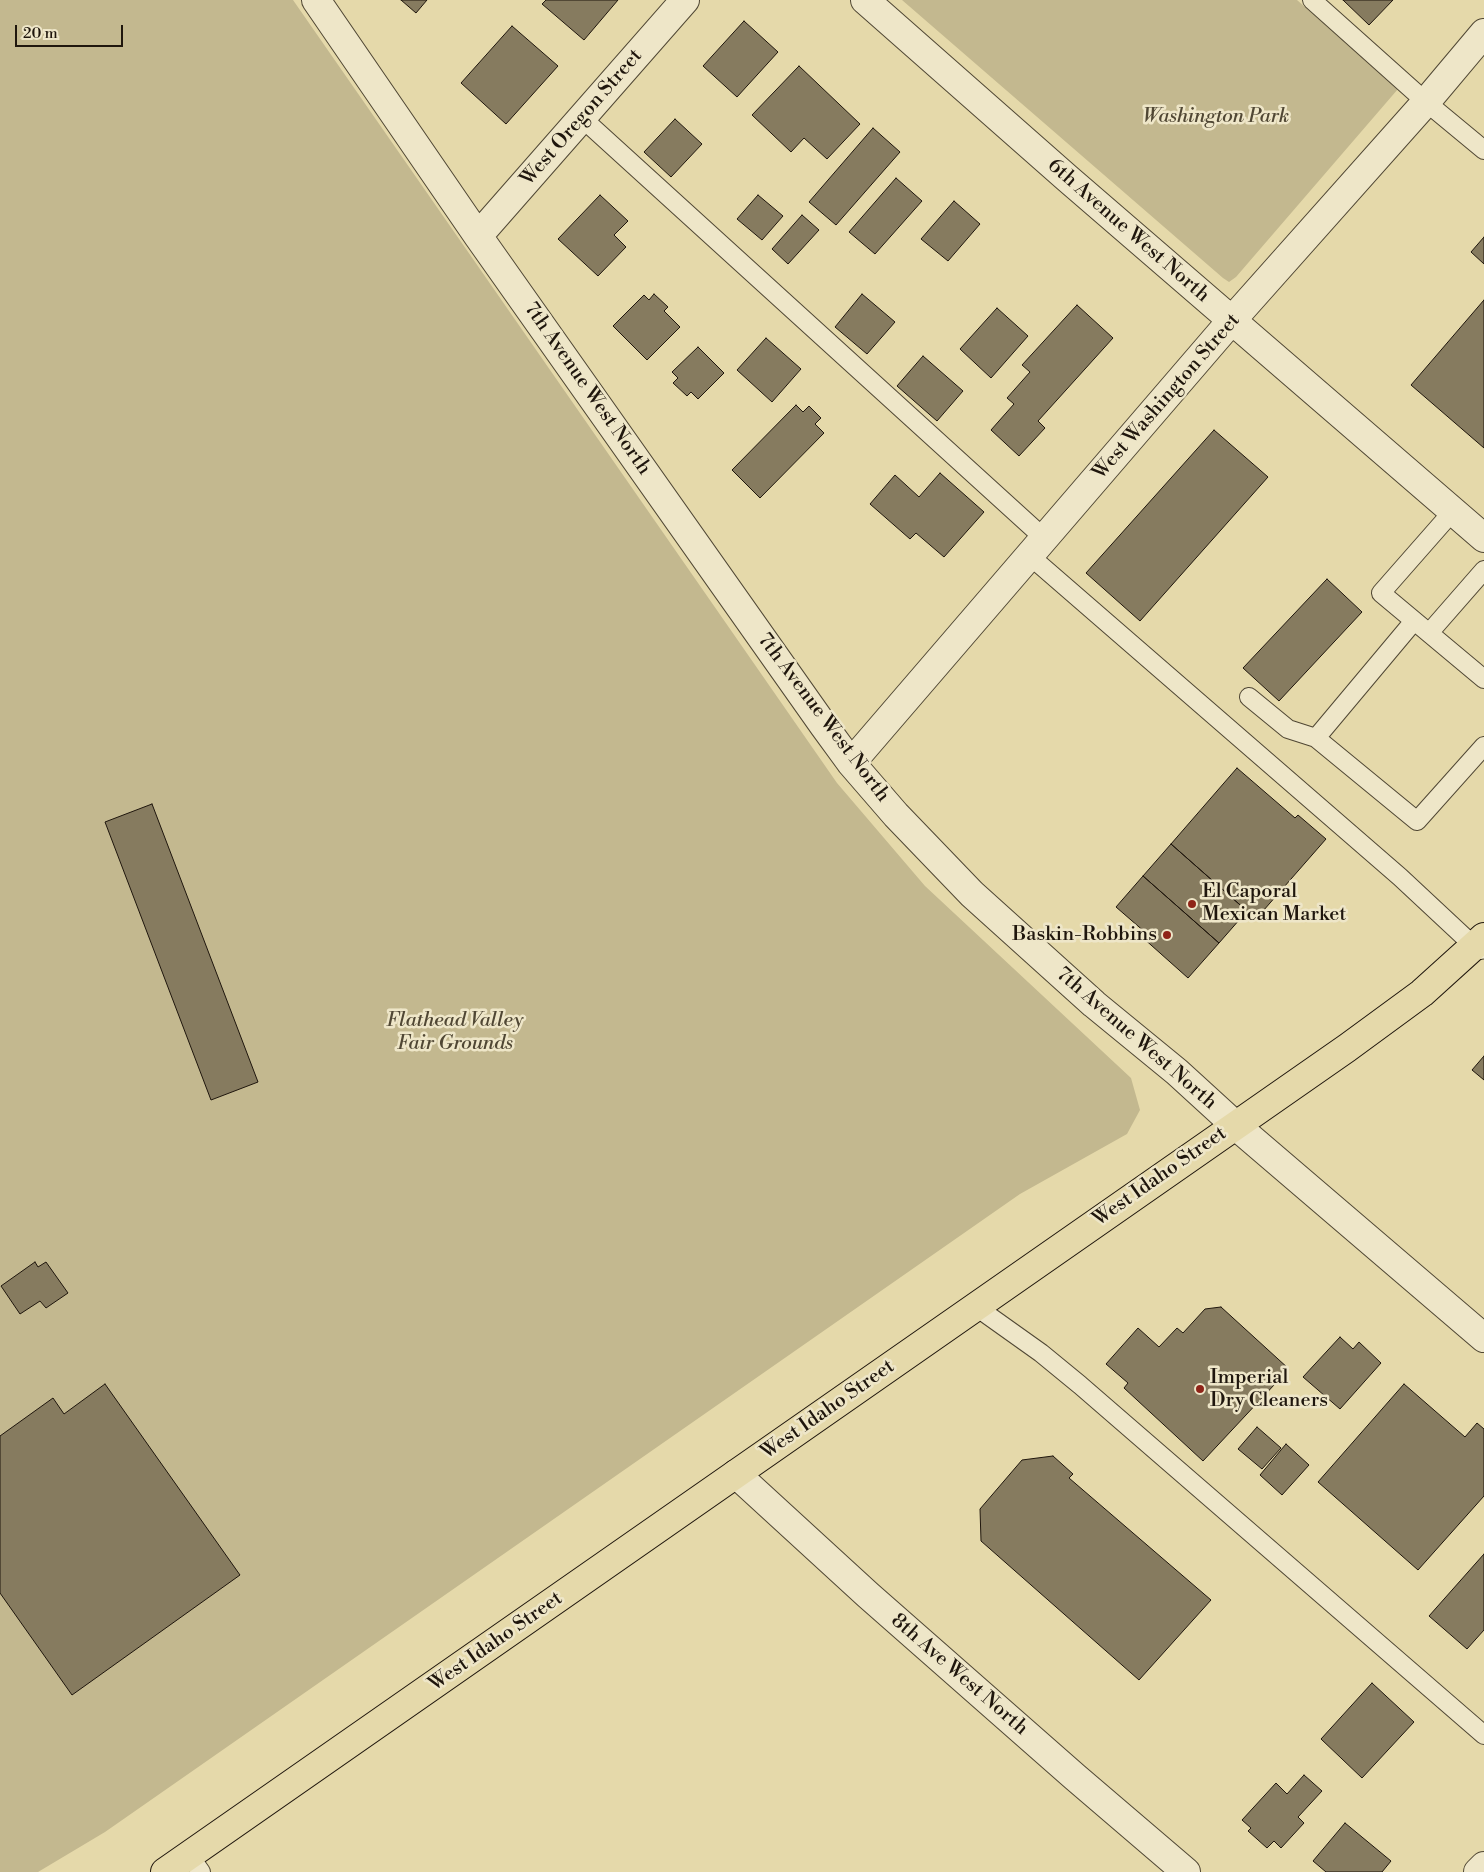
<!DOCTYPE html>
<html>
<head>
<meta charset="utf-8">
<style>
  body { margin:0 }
  #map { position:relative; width:1484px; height:1872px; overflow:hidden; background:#e5d9aa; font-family:"Libre Bodoni",serif }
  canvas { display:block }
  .scale { position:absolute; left:15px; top:25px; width:108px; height:22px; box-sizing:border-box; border:2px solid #1f160d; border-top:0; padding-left:6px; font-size:15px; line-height:18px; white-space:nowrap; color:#1f160d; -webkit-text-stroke:4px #eee6c8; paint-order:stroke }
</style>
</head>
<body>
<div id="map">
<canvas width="1484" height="1872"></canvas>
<div class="scale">20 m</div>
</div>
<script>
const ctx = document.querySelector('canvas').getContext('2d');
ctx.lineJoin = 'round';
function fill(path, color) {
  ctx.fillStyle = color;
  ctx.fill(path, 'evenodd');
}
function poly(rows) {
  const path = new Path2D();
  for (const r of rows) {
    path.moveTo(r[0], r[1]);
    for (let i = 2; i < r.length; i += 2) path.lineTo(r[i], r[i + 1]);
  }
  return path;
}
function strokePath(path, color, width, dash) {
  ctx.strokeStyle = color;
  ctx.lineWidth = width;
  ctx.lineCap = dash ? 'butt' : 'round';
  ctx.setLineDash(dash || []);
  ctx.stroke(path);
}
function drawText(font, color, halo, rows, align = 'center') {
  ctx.font = font + ' "Libre Bodoni",serif';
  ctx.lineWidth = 5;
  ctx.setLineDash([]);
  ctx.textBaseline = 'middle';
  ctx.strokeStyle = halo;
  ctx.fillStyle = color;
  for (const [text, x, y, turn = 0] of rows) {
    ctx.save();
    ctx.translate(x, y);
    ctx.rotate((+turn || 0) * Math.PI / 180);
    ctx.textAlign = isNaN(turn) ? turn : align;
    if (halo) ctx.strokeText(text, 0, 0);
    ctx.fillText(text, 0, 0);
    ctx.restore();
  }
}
const green = poly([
  [0,0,293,0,837,783,925,886,1131,1078,1140,1110,1127,1134,1020,1194,105,1832,38,1872,0,1872],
  [902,0,1297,0,1398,89,1236,277,1229,282,1223,278]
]);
const building = poly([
  [401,0,427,0,416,13,401,0],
  [546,0,618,0,584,40,542,4,546,0],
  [1343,0,1393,0,1369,25,1343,0],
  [744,21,778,52,737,97,703,66,744,21],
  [512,26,558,66,506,124,461,83,512,26],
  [799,66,860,124,827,159,804,138,791,152,752,115,799,66],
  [675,119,702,144,671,177,644,152,675,119],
  [873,128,900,152,836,225,809,202,873,128],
  [896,178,922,201,875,254,849,232,896,178],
  [600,195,628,221,614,235,626,247,598,276,558,239,600,195],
  [758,195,783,216,762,240,737,219,758,195],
  [954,201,980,224,948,261,921,239,954,201],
  [802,215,819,230,788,264,772,249,802,215],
  [1484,237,1484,264,1471,252,1484,237],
  [654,294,668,307,664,311,680,327,647,360,613,326,644,295,649,300,654,294],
  [862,294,895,322,867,354,835,327,862,294],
  [1484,300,1484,448,1411,385,1484,300],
  [1077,305,1113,338,1038,421,1045,428,1019,456,991,430,1014,404,1007,398,1030,372,1022,365,1077,305],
  [997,308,1028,336,991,378,960,349,997,308],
  [766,338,801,369,772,402,737,370,766,338],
  [698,347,724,373,698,399,691,392,687,396,673,383,678,378,672,372,698,347],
  [923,356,963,391,937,421,897,386,923,356],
  [796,405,803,412,809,406,821,418,815,424,824,433,760,498,732,470,796,405],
  [1214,430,1268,477,1140,621,1086,573,1214,430],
  [940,473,984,512,944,557,916,533,910,539,870,504,895,475,919,497,940,473],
  [1327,579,1362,612,1279,701,1243,668,1327,579],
  [1237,768,1295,818,1298,815,1326,839,1256,919,1171,844,1237,768],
  [152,804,258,1082,211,1100,105,822,152,804],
  [1171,844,1247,911,1219,943,1143,876,1171,844],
  [1143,876,1219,943,1188,978,1142,937,1146,933,1116,907,1143,876],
  [1484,1056,1484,1080,1472,1070,1484,1056],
  [35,1262,38,1267,46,1262,68,1293,46,1308,40,1301,20,1314,1,1286,35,1262],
  [1221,1307,1289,1369,1203,1461,1124,1388,1128,1383,1106,1364,1138,1328,1159,1347,1177,1328,1183,1333,1205,1309,1221,1307],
  [1340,1337,1353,1349,1359,1342,1381,1363,1340,1409,1303,1377,1340,1337],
  [105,1384,240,1575,72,1695,0,1593,0,1436,53,1398,64,1414,105,1384],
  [1404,1384,1465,1437,1477,1423,1484,1429,1484,1496,1418,1570,1318,1482,1404,1384],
  [1257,1427,1281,1448,1262,1469,1238,1449,1257,1427],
  [1286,1444,1309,1465,1282,1495,1260,1475,1286,1444],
  [1053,1456,1073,1474,1069,1478,1211,1600,1139,1680,981,1541,980,1509,1022,1460,1053,1456],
  [1484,1554,1484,1630,1467,1649,1429,1616,1484,1554],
  [1372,1683,1414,1722,1362,1778,1321,1739,1372,1683],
  [1304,1775,1322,1791,1298,1817,1304,1823,1281,1848,1274,1841,1267,1848,1248,1831,1251,1828,1242,1820,1276,1783,1287,1794,1304,1775],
  [1345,1823,1391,1861,1382,1872,1326,1872,1313,1861,1345,1823]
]);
const service = poly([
  [1312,0,1426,102,1484,150],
  [582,118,1045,539],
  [1453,511,1381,593,1484,679],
  [1030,556,1400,877,1475,947,1481,950],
  [1414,621,1316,738,1417,821,1484,746],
  [1429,633,1484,570],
  [1249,697,1288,729,1316,738],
  [975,1306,1041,1353,1080,1385,1484,1735],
  [189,1855,201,1872]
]);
const minor = poly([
  [316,0,478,236,824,726,851,763,896,815,972,894,1094,1004,1177,1072,1235,1125,1484,1338],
  [865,0,1067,178,1484,538],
  [478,236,685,0],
  [851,763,1232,320,1426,102,1484,33],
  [736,1474,868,1595,1075,1777,1186,1872],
  [1478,1872,1484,1866]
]);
const trunk = poly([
  [165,1872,1347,1048,1422,993,1484,937]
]);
const markers = [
  [1192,904,5,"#8f2418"],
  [1167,935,5,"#8f2418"],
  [1200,1389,5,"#8f2418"]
];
const parkNames = [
  ["Washington Park",1216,117],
  ["Flathead Valley",455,1021],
  ["Fair Grounds",455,1044]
];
const streetNames = [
  ["West Oregon Street",582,118,-49],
  ["6th Avenue West North",1128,231,41],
  ["7th Avenue West North",587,389,55],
  ["West Washington Street",1167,397,-49],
  ["7th Avenue West North",823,718,53],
  ["7th Avenue West North",1136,1039,41],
  ["West Idaho Street",1160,1177,-35],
  ["West Idaho Street",828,1410,-35],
  ["West Idaho Street",496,1642,-35],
  ["8th Ave West North",959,1675,41]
];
const poiNames = [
  ["El Caporal",1202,892],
  ["Mexican Market",1202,915],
  ["Baskin-Robbins",1157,935,"right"],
  ["Imperial",1210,1378],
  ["Dry Cleaners",1210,1401]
];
fill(green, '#c3b88f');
fill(building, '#867b5f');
strokePath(building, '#1f160d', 1);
strokePath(service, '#504734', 20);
strokePath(minor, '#504734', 30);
strokePath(trunk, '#1f160d', 30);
strokePath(service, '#eee6c8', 18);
strokePath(minor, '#eee6c8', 28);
strokePath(trunk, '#e5d9aa', 28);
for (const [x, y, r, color] of markers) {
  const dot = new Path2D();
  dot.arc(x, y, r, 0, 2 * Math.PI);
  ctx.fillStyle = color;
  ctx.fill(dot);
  strokePath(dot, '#eee6c8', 2);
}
drawText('italic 20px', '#504734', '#eee6c8', parkNames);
drawText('20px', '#1f160d', '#eee6c8', streetNames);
drawText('20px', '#1f160d', '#eee6c8', poiNames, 'left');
</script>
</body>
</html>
